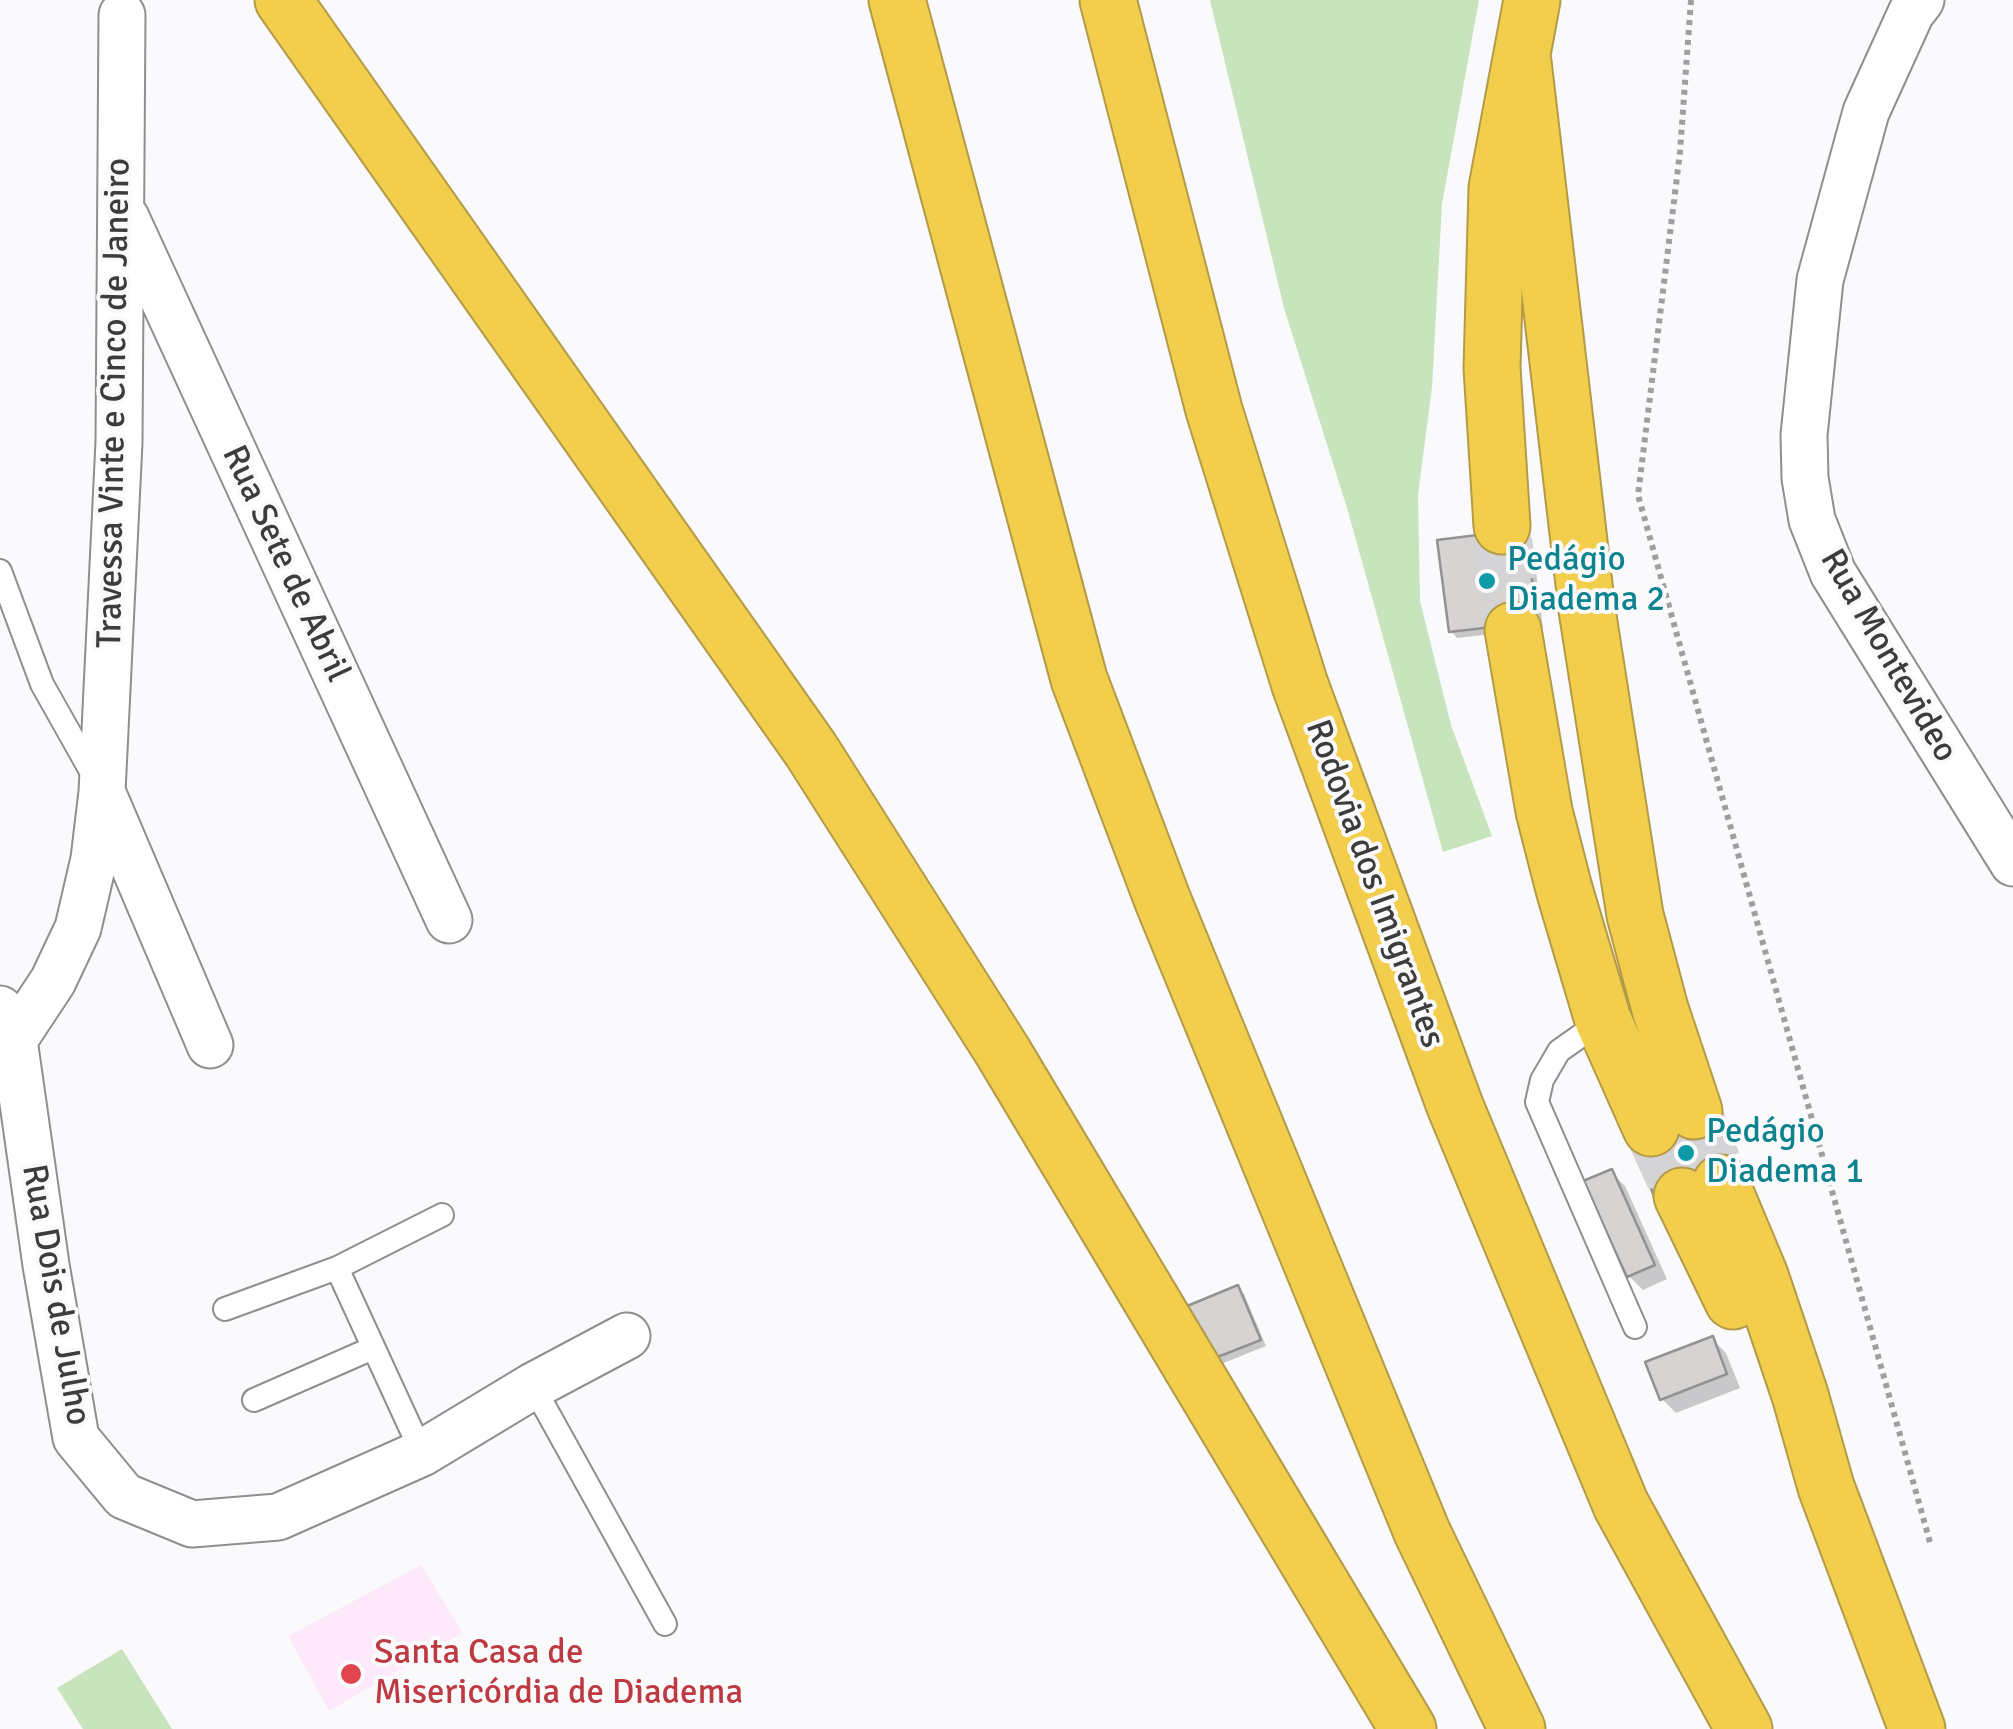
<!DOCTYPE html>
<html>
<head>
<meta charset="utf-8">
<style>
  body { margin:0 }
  canvas { display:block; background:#fafafc }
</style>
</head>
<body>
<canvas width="2013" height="1729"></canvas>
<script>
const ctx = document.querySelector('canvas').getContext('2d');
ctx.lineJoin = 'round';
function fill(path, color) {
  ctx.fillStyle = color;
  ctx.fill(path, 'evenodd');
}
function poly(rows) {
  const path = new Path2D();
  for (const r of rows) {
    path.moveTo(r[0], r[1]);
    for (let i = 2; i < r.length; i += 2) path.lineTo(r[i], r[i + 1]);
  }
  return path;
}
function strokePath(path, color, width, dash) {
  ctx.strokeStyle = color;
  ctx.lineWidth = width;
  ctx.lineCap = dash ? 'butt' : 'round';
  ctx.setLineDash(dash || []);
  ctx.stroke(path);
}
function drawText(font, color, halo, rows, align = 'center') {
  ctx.font = font + ' Signika,sans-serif';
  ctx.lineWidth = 8;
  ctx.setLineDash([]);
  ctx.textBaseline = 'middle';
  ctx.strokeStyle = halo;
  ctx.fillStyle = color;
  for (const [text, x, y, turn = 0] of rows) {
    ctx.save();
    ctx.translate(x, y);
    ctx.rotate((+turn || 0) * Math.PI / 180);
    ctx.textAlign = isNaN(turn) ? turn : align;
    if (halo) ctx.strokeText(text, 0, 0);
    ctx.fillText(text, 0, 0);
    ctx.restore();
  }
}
const medical = poly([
  [421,1565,463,1633,329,1711,288,1636]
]);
const green = poly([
  [1210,0,1479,0,1442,204,1432,387,1418,495,1420,601,1451,725,1492,836,1443,852,1347,508,1284,308],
  [122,1649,172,1729,83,1729,57,1688]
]);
const shadow = poly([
  [1525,532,1532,539,1543,628,1457,638,1451,631],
  [1715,1110,1722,1117,1744,1175,1664,1204],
  [1611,1172,1625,1186,1667,1279,1643,1290,1629,1276],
  [1238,1288,1244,1294,1266,1346,1206,1370],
  [1712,1339,1726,1353,1740,1388,1676,1413,1662,1399]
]);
const building = poly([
  [1526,529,1537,622,1449,632,1437,540,1526,529],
  [1716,1107,1739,1169,1655,1199,1632,1138,1716,1107],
  [1612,1169,1655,1265,1627,1277,1583,1181,1612,1169],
  [1238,1285,1261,1340,1197,1365,1175,1311,1238,1285],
  [1713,1336,1727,1374,1660,1400,1645,1362,1713,1336]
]);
const highwayTunnel = poly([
  [1502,526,1513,630],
  [1694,1111,1721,1183],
  [1651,1128,1682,1196]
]);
const path = poly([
  [1691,0,1680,152,1638,495,1931,1546]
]);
const lane = poly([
  [0,571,42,684,96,780],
  [1603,1020,1559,1051,1542,1080,1537,1102,1635,1327],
  [337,1268,422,1453],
  [225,1309,337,1268,442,1215],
  [533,1386,665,1624],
  [254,1400,373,1348]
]);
const street = poly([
  [1921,0,1911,13,1866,112,1820,280,1804,435,1805,478,1812,520,1833,573,2013,863],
  [126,218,449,920],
  [103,794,210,1045],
  [0,1009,14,1040,46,1265,76,1438,124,1496,192,1524,278,1517,422,1453,533,1386,627,1336],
  [14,1040,53,981,78,928,94,859,102,792,119,442,122,15]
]);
const highway = poly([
  [283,0,811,750,1003,1052,1408,1729],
  [897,0,1079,679,1163,901,1422,1532,1517,1729],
  [1108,0,1214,410,1300,685,1455,1106,1621,1505,1744,1729],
  [1523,62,1587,610,1635,915,1660,1009,1694,1111],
  [1502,526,1492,368,1497,188,1532,0],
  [1513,630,1544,811,1564,889,1603,1020,1651,1128],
  [1721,1183,1760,1276,1800,1395,1826,1487,1917,1729],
  [1682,1196,1733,1301]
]);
const markers = [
  [1487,581,10,"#0f9aa8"],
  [1686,1153,10,"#0f9aa8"],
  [351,1674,12,"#e0444e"]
];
const streetNames = [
  ["Travessa Vinte e Cinco de Janeiro",115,403,-89],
  ["Rua Sete de Abril",285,564,65],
  ["Rua Montevideo",1888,656,60],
  ["Rodovia dos Imigrantes",1374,884,70],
  ["Rua Dois de Julho",55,1295,80]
];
const cultureNames = [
  ["Pedágio",1507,561],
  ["Diadema 2",1507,601],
  ["Pedágio",1706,1133],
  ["Diadema 1",1706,1173]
];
const healthNames = [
  ["Santa Casa de",374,1654],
  ["Misericórdia de Diadema",374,1694]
];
fill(medical, '#fde9f9');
fill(green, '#c8e4bd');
fill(shadow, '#0003');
fill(building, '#d6d3d3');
strokePath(building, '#949191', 2.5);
strokePath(highwayTunnel, '#d4d4d6', 55, [55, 28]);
strokePath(lane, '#8f8f91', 26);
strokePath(street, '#8f8f91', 49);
strokePath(highway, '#b39b47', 59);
strokePath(path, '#9f9fa1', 6, [5, 5]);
strokePath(lane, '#fff', 22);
strokePath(street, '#fff', 45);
strokePath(highway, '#f3ce4c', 55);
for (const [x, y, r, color] of markers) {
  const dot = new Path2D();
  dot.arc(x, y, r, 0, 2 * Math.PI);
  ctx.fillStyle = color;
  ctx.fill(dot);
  strokePath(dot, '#fafafc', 4);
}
drawText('35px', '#3c3c3d', '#fafafc', streetNames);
drawText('35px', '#0d838f', '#fafafc', cultureNames, 'left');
drawText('35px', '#be3a42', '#fafafc', healthNames, 'left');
</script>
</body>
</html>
